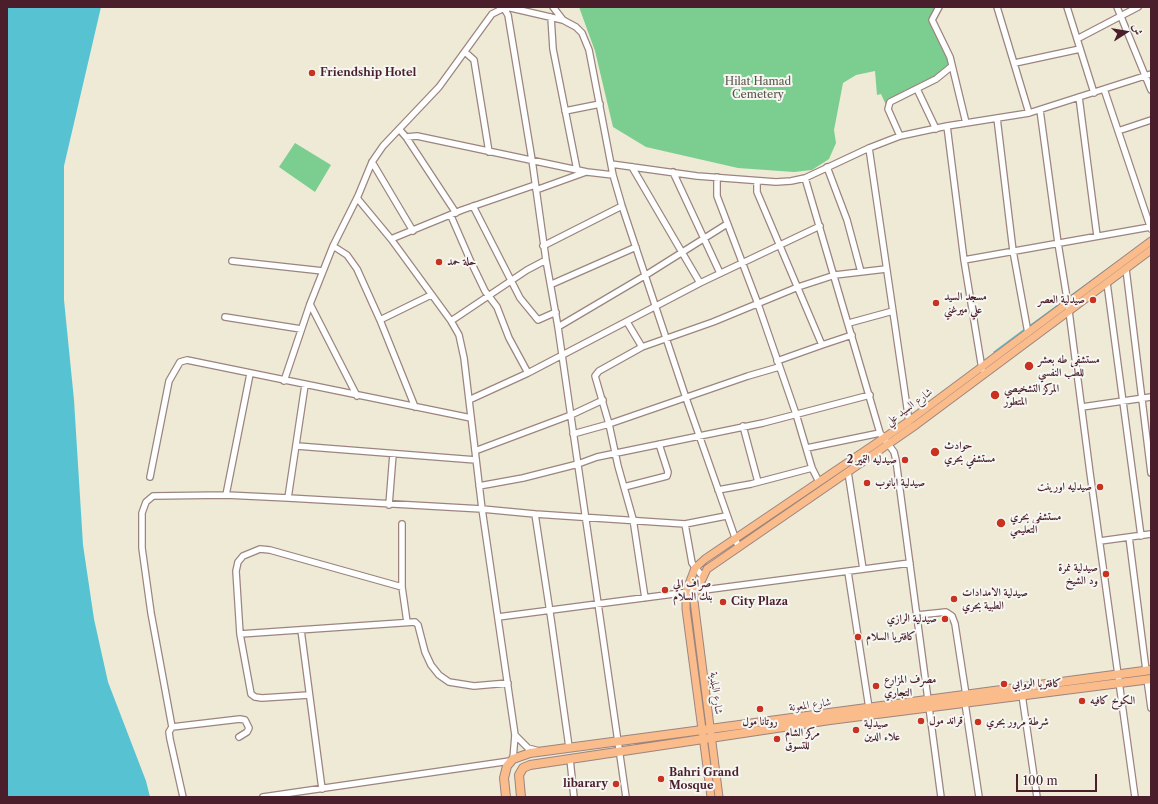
<!DOCTYPE html>
<html>
<head>
<meta charset="utf-8">
<style>
  body { margin:0 }
  #map { position:relative; width:1158px; height:804px; overflow:hidden; background:#eeead5; font-family:"Libre Caslon Text",Amiri,serif }
  canvas { display:block }
  .frame { position:absolute; inset:0; border:8px solid #4a1f2b; pointer-events:none }
  .north { position:absolute; left:1106px; top:12px; width:40px; height:40px; -webkit-text-stroke:3px #f6f6f2; paint-order:stroke; rotate:78deg; font-size:11px; font-weight:700; line-height:16px; text-align:center; color:#4a1f2b }
  .north::after { content:''; display:block; margin:auto; width:14px; height:18px; background:#4a1f2b; clip-path:polygon(50% 0,100% 100%,50% 72%,0 100%) }
  .scale { position:absolute; left:1016px; top:774px; width:81px; height:18px; box-sizing:border-box; border:2px solid #4a1f2b; border-top:0; padding-left:5px; font-size:12px; line-height:14px; white-space:nowrap; color:#4a1f2b; -webkit-text-stroke:3px #f6f6f2; paint-order:stroke }
</style>
</head>
<body>
<div id="map">
<canvas width="1158" height="804"></canvas>
<div class="frame"></div>
<div class="north">ش</div>
<div class="scale">100 m</div>
</div>
<script>
const ctx = document.querySelector('canvas').getContext('2d');
ctx.lineJoin = 'round';
function fill(path, color) {
  ctx.fillStyle = color;
  ctx.fill(path, 'evenodd');
}
function poly(rows) {
  const path = new Path2D();
  for (const r of rows) {
    path.moveTo(r[0], r[1]);
    for (let i = 2; i < r.length; i += 2) path.lineTo(r[i], r[i + 1]);
  }
  return path;
}
function strokePath(path, color, width, dash) {
  ctx.strokeStyle = color;
  ctx.lineWidth = width;
  ctx.lineCap = dash ? 'butt' : 'round';
  ctx.setLineDash(dash || []);
  ctx.stroke(path);
}
function drawText(font, color, halo, rows, align = 'center') {
  ctx.font = font + ' "Libre Caslon Text",Amiri,serif';
  ctx.lineWidth = 4;
  ctx.setLineDash([]);
  ctx.textBaseline = 'middle';
  ctx.strokeStyle = halo;
  ctx.fillStyle = color;
  for (const [text, x, y, turn = 0] of rows) {
    ctx.save();
    ctx.translate(x, y);
    ctx.rotate((+turn || 0) * Math.PI / 180);
    ctx.textAlign = isNaN(turn) ? turn : align;
    if (halo) ctx.strokeText(text, 0, 0);
    ctx.fillText(text, 0, 0);
    ctx.restore();
  }
}
const green = poly([
  [579,7,939,7,929,20,951,63,950,69,946,75,886,105,881,94,877,95,875,71,856,75,843,83,834,130,836,143,829,159,812,170,794,172,738,168,646,147,613,127,595,51],
  [295,143,331,165,315,192,279,167]
]);
const water = poly([
  [7,7,101,7,64,166,64,300,74,400,83,545,94,619,108,682,146,781,150,797,7,797]
]);
const stream = poly([
  [1069,297,1124,257],
  [1028,327,1065,300],
  [994,352,1025,329]
]);
const minor = poly([
  [503,7,508,15,532,160,546,260,558,327,626,797],
  [553,7,563,20],
  [939,7,932,20,950,57,966,123],
  [997,7,1029,113],
  [1067,7,1094,93],
  [1117,7,1151,90],
  [551,17,553,49,577,170],
  [1077,39,1138,7],
  [465,52,474,60,489,152],
  [1015,63,1080,49],
  [917,89,936,129],
  [1104,89,1151,229],
  [1079,97,1097,236],
  [1040,110,1058,243,1069,311,1090,473,1135,797],
  [565,111,600,104],
  [997,118,1013,251,1028,333],
  [947,126,964,260,982,369],
  [399,129,406,137,456,213],
  [1118,131,1151,120],
  [900,136,888,109,890,102,936,79,952,66],
  [406,137,417,136,587,172,613,175],
  [869,148,909,421],
  [372,162,413,231],
  [611,164,697,176,776,182,791,181,805,178,869,148,900,136,947,126,1029,113,1151,74],
  [632,167,700,283],
  [827,167,847,220,861,272],
  [673,172,720,273],
  [717,177,717,196,758,304,796,414,812,468,819,482],
  [805,178,880,433,894,452,896,460,941,797],
  [757,181,757,192,822,345,852,335],
  [536,190,586,172],
  [357,198,391,239,451,321,459,335,464,358,482,509,515,735,513,759],
  [473,206,520,298,538,320,556,312],
  [451,216,471,262,485,291,497,307,509,338,528,373],
  [391,239,462,210,535,185],
  [333,246,347,255,357,269,380,320,415,407],
  [543,246,622,206],
  [964,260,1150,227],
  [232,261,323,271],
  [1126,269,1151,473],
  [1107,283,1141,536],
  [552,284,636,247],
  [310,304,357,396],
  [225,317,301,329],
  [380,320,431,295],
  [451,321,527,270,546,260],
  [627,322,642,347],
  [849,323,893,311],
  [558,327,646,275,727,224],
  [777,361,822,345],
  [284,381,310,304,333,246,358,196,372,162,383,146,439,87,492,14,504,8,511,8,563,20,576,27,582,33,589,50,613,175,622,206,686,398,738,546],
  [469,400,528,373,700,283,820,226],
  [1082,407,1151,397],
  [743,426,758,482],
  [573,434,609,424,748,376,779,367],
  [297,446,476,460],
  [807,448,880,433],
  [475,451,571,415,603,400],
  [848,472,863,569],
  [150,477,169,381,180,362,187,360,471,418],
  [479,486,523,478,578,464,597,457,763,423,870,395],
  [624,487,667,476,668,472,659,444],
  [718,490,751,484,812,468],
  [226,495,250,374],
  [288,498,305,385],
  [389,505,393,454],
  [535,514,551,619,569,747],
  [402,524,402,587,407,622],
  [685,524,692,563,702,576],
  [1129,537,1146,670],
  [1100,541,1151,534],
  [848,572,869,708],
  [645,598,633,519,618,466,609,424,595,376,599,371,642,347,713,322,798,287,835,275,886,269],
  [917,615,946,612,952,616,955,624,966,695],
  [498,617,910,563],
  [301,630,322,789],
  [240,634,415,622,418,625,425,652,431,665,439,675,449,682,474,686,508,683],
  [1147,679,1151,708],
  [309,695,262,698,255,697,251,694,240,634,236,571,238,562,243,556,260,549,270,550,402,587],
  [1022,695,1037,797],
  [965,703,979,797],
  [172,727,240,719,245,720,249,728,247,732,239,737],
  [515,735,528,748,539,751],
  [570,759,574,797],
  [183,797,170,739,169,732,172,727,151,613,142,548,142,513,146,502,153,496,226,495,288,498,482,509,535,514,685,524,726,516],
  [263,797,510,761]
]);
const major = poly([
  [711,797,686,609,686,592,695,568,705,559,909,421,1151,241],
  [719,797,694,601,694,596,707,569,916,425,1151,250]
]);
const highway = poly([
  [506,797,504,778,507,766,513,759,530,753,1151,670],
  [521,797,519,775,523,768,530,765,830,720,1151,679]
]);
const markers = [
  [312,73,4,"#c8321e"],
  [439,262,4,"#c8321e"],
  [1093,300,4,"#c8321e"],
  [936,303,4,"#c8321e"],
  [1029,366,5,"#c8321e"],
  [995,395,5,"#c8321e"],
  [935,452,5,"#c8321e"],
  [905,460,4,"#c8321e"],
  [867,483,4,"#c8321e"],
  [1100,487,4,"#c8321e"],
  [1001,523,5,"#c8321e"],
  [1106,574,4,"#c8321e"],
  [665,590,4,"#c8321e"],
  [954,599,4,"#c8321e"],
  [723,602,4,"#c8321e"],
  [945,619,4,"#c8321e"],
  [858,637,4,"#c8321e"],
  [1004,684,4,"#c8321e"],
  [876,686,4,"#c8321e"],
  [1082,701,4,"#c8321e"],
  [760,709,4,"#c8321e"],
  [921,721,4,"#c8321e"],
  [978,722,4,"#c8321e"],
  [856,730,4,"#c8321e"],
  [777,739,4,"#c8321e"],
  [661,779,4,"#c8321e"],
  [616,784,4,"#c8321e"]
];
const poiNames = [
  ["Friendship Hotel",320,73],
  ["حلة حمد",447,262],
  ["مسجد السيد",944,297],
  ["علي ميرغني",944,310],
  ["صيدلية العصر",1085,300,"right"],
  ["مستشفى طه بعشر",1038,360],
  ["للطب النفسي",1038,373],
  ["المركز التشخيصي",1004,389],
  ["المتطور",1004,402],
  ["حوادث",944,446],
  ["مستشفي بحري",944,459],
  ["صيدليه التمير 2",897,460,"right"],
  ["صيدلية ابانوب",875,483],
  ["صيدليه اورينت",1092,487,"right"],
  ["مستشفى بحري",1010,517],
  ["التعليمي",1010,530],
  ["صيدلية نمرة",1098,568,"right"],
  ["ود الشيخ",1098,581,"right"],
  ["صراف الي",673,584],
  ["بنك السلام",673,597],
  ["صيدلية الامدادات",962,593],
  ["الطبية بحري",962,606],
  ["City Plaza",731,602],
  ["صيدلية الرازي",937,619,"right"],
  ["كافتريا السلام",866,637],
  ["مصرف المزارع",884,680],
  ["التجاري",884,693],
  ["كافتريا الروابي",1012,684],
  ["الكوخ كافيه",1090,701],
  ["قراند مول",929,721],
  ["روتانا مول",760,722,"center"],
  ["شرطة مرور بحري",986,722],
  ["صيدلية",864,724],
  ["علاء الدين",864,737],
  ["مركز الشام",785,733],
  ["للتسوق",785,746],
  ["Bahri Grand",669,773],
  ["Mosque",669,786],
  ["libarary",608,784,"right"]
];
const parkNames = [
  ["Hilat Hamad",758,82],
  ["Cemetery",758,95]
];
const streetNames = [
  ["شارع السيد علي",909,407,-36],
  ["شارع البلدية",716,693,83],
  ["شارع المعونة",810,705,-8]
];
fill(green, '#7bce90');
fill(water, '#57c2d2');
strokePath(stream, '#57c2d2', 1.5);
strokePath(minor, '#9c8480', 8);
strokePath(major, '#9c8480', 9);
strokePath(highway, '#9c8480', 10);
strokePath(minor, '#fff', 5.5);
strokePath(major, '#fabc8b', 7);
strokePath(highway, '#fabc8b', 8);
for (const [x, y, r, color] of markers) {
  const dot = new Path2D();
  dot.arc(x, y, r, 0, 2 * Math.PI);
  ctx.fillStyle = color;
  ctx.fill(dot);
  strokePath(dot, '#f6f6f2', 1.5);
}
drawText('bold 11px', '#4a1f2b', '#f6f6f2', poiNames, 'left');
drawText('11px', '#595449', '#f6f6f2', parkNames);
drawText('11px', '#4a1f2b', '#f6f6f2', streetNames);
</script>
</body>
</html>
